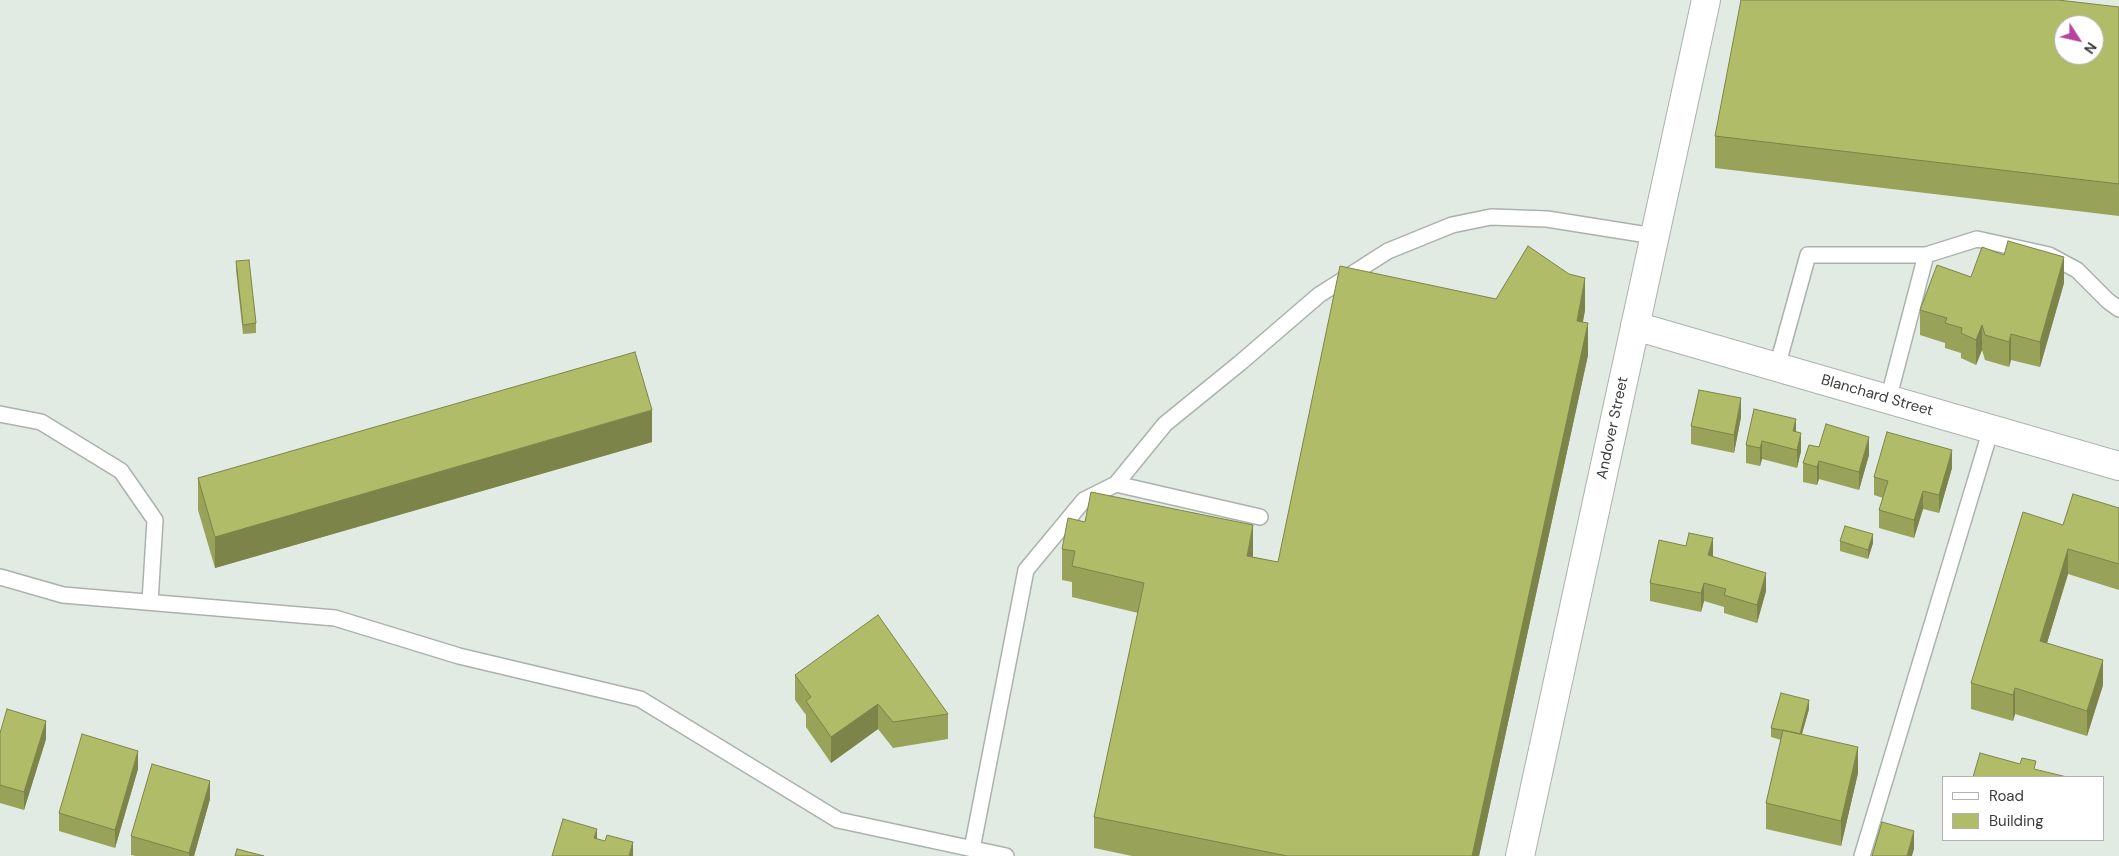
<!DOCTYPE html>
<html>
<head>
<meta charset="utf-8">
<style>
  body { margin:0 }
  #map { position:relative; width:2119px; height:856px; overflow:hidden; background:#e2ebe3; font-family:"DM Sans",sans-serif }
  canvas { display:block }
  .legend { position:absolute; left:1942px; top:776px; width:162px; height:65px; box-sizing:border-box; background:#fff; border:1px solid #b1b2b1; margin:0; padding:6px 9px; list-style:none; font-size:15px; color:#3b3e3b }
  .legend li { display:flex; align-items:center; gap:10px; height:25px }
  .legend b { width:25px; border:1px solid #b1b2b1 }
  .north { position:absolute; left:2054px; top:15px; width:50px; height:50px; box-sizing:border-box; background:#fff; border:1px solid #b1b2b1; border-radius:50%; rotate:125deg; font-size:14px; font-weight:700; line-height:20px; text-align:center; color:#3b3e3b }
  .north::after { content:''; display:block; margin:auto; width:18px; height:22px; background:#b6449f; clip-path:polygon(50% 0,100% 100%,50% 72%,0 100%) }
</style>
</head>
<body>
<div id="map">
<canvas width="2119" height="856"></canvas>
<ul class="legend">
<li><b style="height:6px;background:#fff"></b>Road</li>
<li><b style="height:14px;background:#b1bc68"></b>Building</li>
</ul>
<div class="north">N</div>
</div>
<script>
const ctx = document.querySelector('canvas').getContext('2d');
ctx.lineJoin = 'round';
function poly(rows) {
  const path = new Path2D();
  for (const r of rows) {
    path.moveTo(r[0], r[1]);
    for (let i = 2; i < r.length; i += 2) path.lineTo(r[i], r[i + 1]);
  }
  return path;
}
function strokePath(path, color, width, dash) {
  ctx.strokeStyle = color;
  ctx.lineWidth = width;
  ctx.lineCap = dash ? 'butt' : 'round';
  ctx.setLineDash(dash || []);
  ctx.stroke(path);
}
function fill(path, color) {
  ctx.fillStyle = color;
  ctx.fill(path, 'evenodd');
}
function drawText(font, color, halo, rows, align = 'center') {
  ctx.font = font + ' "DM Sans",sans-serif';
  ctx.lineWidth = 4.5;
  ctx.setLineDash([]);
  ctx.textBaseline = 'middle';
  ctx.strokeStyle = halo;
  ctx.fillStyle = color;
  for (const [text, x, y, turn = 0] of rows) {
    ctx.save();
    ctx.translate(x, y);
    ctx.rotate((+turn || 0) * Math.PI / 180);
    ctx.textAlign = isNaN(turn) ? turn : align;
    if (halo) ctx.strokeText(text, 0, 0);
    ctx.fillText(text, 0, 0);
    ctx.restore();
  }
}
const lane = poly([
  [1777,367,1808,255,1926,255,1977,239,2049,255,2077,270,2108,301,2119,309],
  [1888,400,1926,255],
  [0,414,41,422,121,471,155,520,150,602],
  [1116,484,1165,424,1240,363,1319,295,1388,251,1452,225,1491,217,1547,219,1654,236],
  [0,577,63,595,335,618,459,656,640,699,838,820,1006,856],
  [972,849,1026,570,1084,500,1116,484,1260,517],
  [1862,856,1991,429]
]);
const street = poly([
  [1635,326,2119,466]
]);
const primary = poly([
  [1520,856,1706,0]
]);
const wall = poly([
  [2119,7,2119,216,1715,168,1715,136],
  [236,261,256,323,256,333,243,334,236,270],
  [1971,277,2064,283,2040,367,2011,360,2009,367,1985,360,1982,350,1976,365,1961,358,1961,353,1945,348,1945,343,1920,335,1920,310],
  [1496,299,1585,310,1583,322,1588,355,1479,856,1132,856,1094,848,1094,817,1138,613,1072,597,1072,582,1062,580,1062,549,1253,557,1278,562],
  [1741,417,1734,453,1691,444,1691,426],
  [1796,432,1801,451,1797,468,1762,459,1760,466,1746,463,1746,445],
  [652,442,215,568,198,510,198,478],
  [1819,447,1869,455,1859,490,1819,479,1817,485,1803,482,1803,463],
  [1952,468,1939,513,1923,509,1914,538,1879,528,1879,510,1883,498,1874,495,1874,477],
  [2119,508,2119,590,2068,574,2047,643,2103,685,2087,736,2015,714,2013,721,1971,709,1971,683,2063,525],
  [1840,541,1873,543,1868,559,1840,551],
  [1713,557,1766,591,1757,623,1724,613,1724,607,1704,601,1701,612,1650,601,1650,583],
  [795,675,948,714,948,739,893,748,878,729,831,763,806,727,806,715,795,700],
  [1809,709,1802,734,1858,773,1841,846,1766,829,1766,803,1781,740,1771,737,1771,728],
  [0,733,46,739,24,810,0,803],
  [138,769,115,848,59,831,59,813],
  [210,799,194,856,136,856,131,855,131,836]
]);
const shadedWall = poly([
  [2064,257,2064,283,2040,367,2040,342],
  [1585,278,1585,310,1577,352,1577,321],
  [1588,323,1588,355,1479,856,1472,856],
  [1982,325,1982,350,1976,365,1976,340],
  [2011,334,2011,360,2009,367,2009,342],
  [1741,398,1741,417,1734,453,1734,435],
  [652,410,652,442,215,568,215,537],
  [1796,419,1796,437,1793,431],
  [1801,433,1801,451,1797,468,1797,450],
  [1869,437,1869,455,1859,490,1859,472],
  [1762,441,1762,459,1760,466,1760,448],
  [1952,450,1952,468,1939,513,1939,495],
  [1819,461,1819,479,1817,485,1817,467],
  [1923,491,1923,509,1914,538,1914,520],
  [1253,525,1253,557,1247,556],
  [1873,534,1873,543,1868,559,1868,550],
  [1713,538,1713,556,1708,573,1708,555],
  [2068,549,2068,574,2040,666,2040,641],
  [1766,573,1766,591,1757,623,1757,605],
  [1704,583,1704,601,1701,612,1701,593],
  [2103,660,2103,685,2087,736,2087,711],
  [2015,688,2015,714,2013,721,2013,695],
  [1809,700,1809,709,1799,744,1799,735],
  [878,704,878,729,831,763,831,737],
  [46,721,46,739,24,810,24,792],
  [1858,747,1858,773,1841,846,1841,821],
  [138,751,138,769,115,848,115,830],
  [210,781,210,799,194,856,189,856,189,853],
  [597,829,597,847,594,838],
  [1914,831,1914,849,1912,856,1907,856],
  [633,842,633,856,629,856]
]);
const building = poly([
  [1741,0,2058,0,2119,7,2119,184,1715,136,1741,0],
  [2064,25,2094,25,2094,55,2064,55,2064,25],
  [2008,241,2064,257,2040,342,2011,334,2009,342,1985,335,1982,325,1976,340,1961,333,1962,328,1945,323,1947,318,1920,310,1937,265,1971,277,1982,247,2004,255,2008,241],
  [1528,246,1569,274,1585,278,1577,321,1588,323,1472,856,1287,856,1094,817,1144,583,1072,566,1075,551,1062,549,1068,518,1085,522,1091,492,1253,525,1247,556,1278,562,1340,266,1496,299,1528,246],
  [249,260,256,323,243,325,236,261,249,260],
  [635,352,652,410,215,537,198,478,635,352],
  [1699,390,1741,398,1734,435,1691,426,1699,390],
  [1754,409,1796,419,1793,431,1801,433,1797,450,1762,441,1760,448,1746,445,1754,409],
  [1826,424,1869,437,1859,472,1819,461,1817,467,1803,463,1809,445,1819,447,1826,424],
  [1887,432,1952,450,1939,495,1923,491,1914,520,1879,510,1888,481,1874,477,1887,432],
  [2073,494,2119,508,2119,564,2068,549,2040,641,2103,660,2087,711,2015,688,2013,695,1971,683,2023,512,2063,525,2073,494],
  [1845,526,1873,534,1868,550,1840,541,1845,526],
  [1689,533,1713,538,1708,555,1766,573,1757,605,1724,595,1726,589,1704,583,1701,593,1650,583,1659,540,1686,546,1689,533],
  [878,615,948,714,893,722,878,704,831,737,806,701,811,697,795,675,878,615],
  [1781,693,1809,700,1800,734,1771,728,1781,693],
  [7,709,46,721,24,792,0,785,0,733,7,709],
  [1783,730,1858,747,1841,821,1766,803,1783,730],
  [82,734,138,751,115,830,59,813,82,734],
  [1980,753,2020,764,2022,758,2036,761,2034,769,2067,777,1973,777,1980,753],
  [152,764,210,781,189,853,131,836,152,764],
  [563,819,597,829,594,838,605,841,607,835,633,842,629,856,552,856,563,819],
  [1882,822,1914,831,1907,856,1872,856,1882,822],
  [237,849,264,856,235,856,237,849]
]);
const streetNames = [
  ["Blanchard Street",1877,396,16],
  ["Andover Street",1613,428,-78]
];
strokePath(lane, '#aab2ab', 18);
strokePath(street, '#aab2ab', 30);
strokePath(primary, '#aab2ab', 30);
strokePath(lane, '#fff', 15);
strokePath(street, '#fff', 28);
strokePath(primary, '#fff', 28);
fill(wall, '#98a259');
fill(shadedWall, '#7c8449');
fill(building, '#b1bc68');
strokePath(building, '#7c8449', 1);
drawText('15px', '#3b3e3b', '#fff', streetNames);
</script>
</body>
</html>
